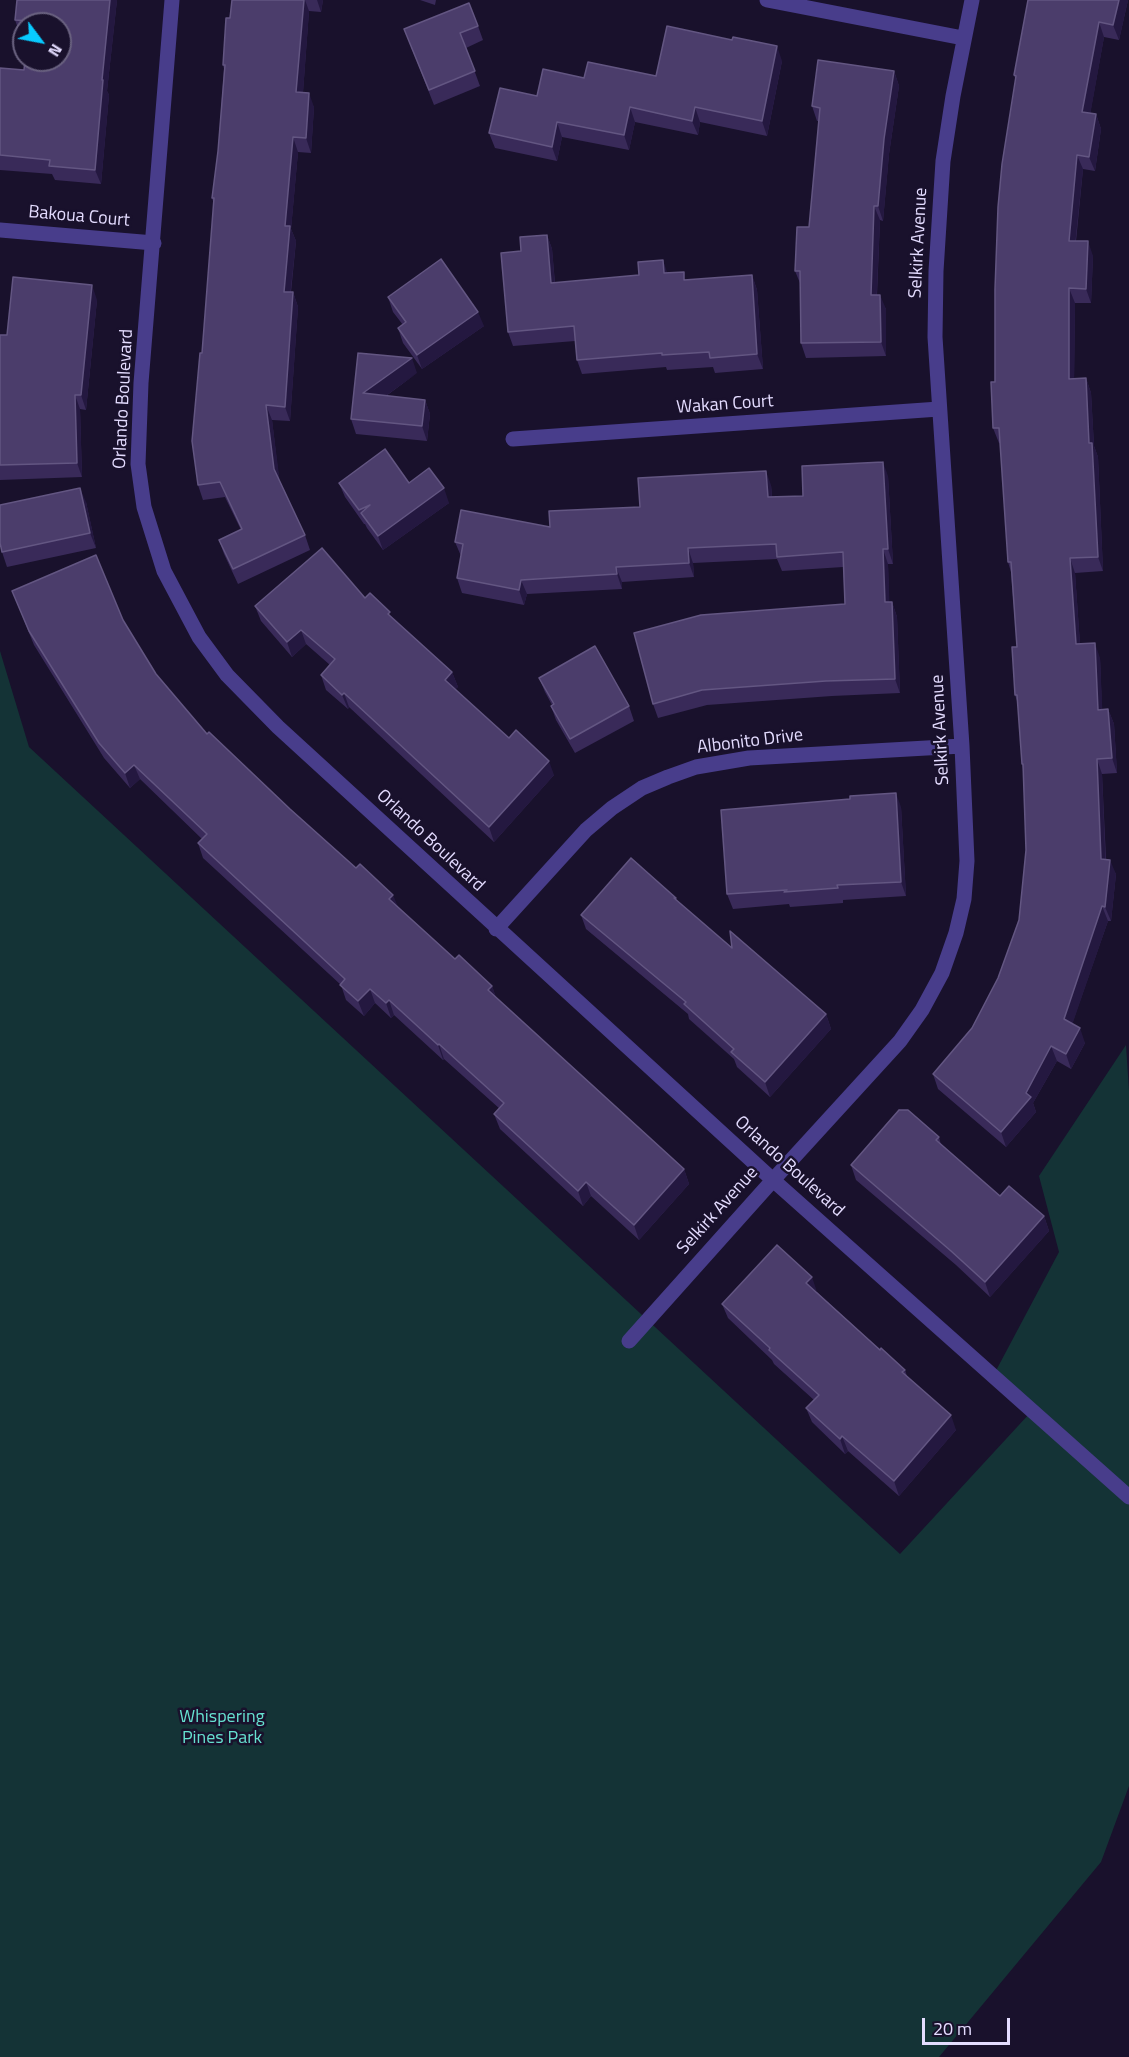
<!DOCTYPE html>
<html>
<head>
<meta charset="utf-8">
<style>
  body { margin:0 }
  #map { position:relative; width:1129px; height:2057px; overflow:hidden; background:#19112c; font-family:"Titillium Web",sans-serif }
  canvas { display:block }
  .north { position:absolute; left:12px; top:12px; width:60px; height:60px; box-sizing:border-box; background:#19112c; border:2px solid #6a6280; border-radius:50%; rotate:122deg; font-size:16px; font-weight:700; line-height:24px; text-align:center; color:#e4dcff }
  .north::after { content:''; display:block; margin:auto; width:21px; height:27px; background:#08caff; clip-path:polygon(50% 0,100% 100%,50% 72%,0 100%) }
  .scale { position:absolute; left:922px; top:2018px; width:88px; height:27px; box-sizing:border-box; border:3px solid #e4dcff; border-top:0; padding-left:8px; font-size:18px; line-height:21px; white-space:nowrap; color:#e4dcff; -webkit-text-stroke:4px #19112c; paint-order:stroke }
</style>
</head>
<body>
<div id="map">
<canvas width="1129" height="2057"></canvas>
<div class="north">N</div>
<div class="scale">20 m</div>
</div>
<script>
const ctx = document.querySelector('canvas').getContext('2d');
ctx.lineJoin = 'round';
function fill(path, color) {
  ctx.fillStyle = color;
  ctx.fill(path, 'evenodd');
}
function poly(rows) {
  const path = new Path2D();
  for (const r of rows) {
    path.moveTo(r[0], r[1]);
    for (let i = 2; i < r.length; i += 2) path.lineTo(r[i], r[i + 1]);
  }
  return path;
}
function strokePath(path, color, width, dash) {
  ctx.strokeStyle = color;
  ctx.lineWidth = width;
  ctx.lineCap = dash ? 'butt' : 'round';
  ctx.setLineDash(dash || []);
  ctx.stroke(path);
}
function drawText(font, color, halo, rows, align = 'center') {
  ctx.font = font + ' "Titillium Web",sans-serif';
  ctx.lineWidth = 5;
  ctx.setLineDash([]);
  ctx.textBaseline = 'middle';
  ctx.strokeStyle = halo;
  ctx.fillStyle = color;
  for (const [text, x, y, turn = 0] of rows) {
    ctx.save();
    ctx.translate(x, y);
    ctx.rotate((+turn || 0) * Math.PI / 180);
    ctx.textAlign = isNaN(turn) ? turn : align;
    if (halo) ctx.strokeText(text, 0, 0);
    ctx.fillText(text, 0, 0);
    ctx.restore();
  }
}
const green = poly([
  [0,651,29,747,900,1554,1030,1413,991,1380,1059,1252,1039,1176,1126,1045,1129,1091,1129,1786,1101,1862,939,2057,0,2057]
]);
const street = poly([
  [172,0,141,383,138,464,144,507,164,571,199,637,227,675,278,727,773,1180,1129,1497],
  [767,0,963,38],
  [0,230,154,243],
  [513,439,939,409],
  [496,929,586,830,612,808,642,788,668,777,696,767,749,758,962,746],
  [629,1341,773,1180,900,1041,922,1010,942,973,956,933,964,899,967,861,962,746,935,337,936,271,943,161,953,96,972,0]
]);
const wall = poly([
  [17,0,117,0,107,91,109,95,101,184,55,180,52,174,0,170,0,68,24,70,60,24,24,24,24,35,20,34,15,20],
  [232,0,323,0,321,12,309,11,303,92,314,107,311,153,298,152,291,229,296,241,291,292,293,292,298,307,290,421,272,420,279,479,305,535,310,550,238,584,224,554,219,540,241,530,225,497,203,500,198,485,202,353,214,204,212,198,218,151,224,69,223,65],
  [420,0,436,0,435,5],
  [1128,0,1119,40,1104,37,1090,114,1096,114,1101,129,1095,171,1083,169,1076,241,1093,256,1091,303,1075,303,1074,379,1086,378,1091,393,1094,446,1098,457,1103,571,1075,573,1080,644,1100,658,1102,710,1108,709,1114,724,1117,773,1102,774,1106,859,1116,874,1111,921,1108,921,1072,1024,1085,1043,1071,1069,1057,1061,1033,1103,1036,1112,1006,1147,938,1089,933,1074,972,1028,998,978,1019,920,1026,850,1023,769,1022,764,1018,704,1015,695,1017,647,1011,572,1008,562,1000,443,999,443,993,428,1016,81,1014,75],
  [478,26,483,40,466,48,480,86,434,105,404,29],
  [782,61,767,136,700,122,698,135,635,122,629,150,562,137,557,161,495,148,489,133,537,96,584,78,656,76],
  [894,71,899,86,889,154,883,221,880,220,877,295,886,309,886,356,806,358,801,343,800,283,795,271,809,227,819,121,817,121,812,106],
  [547,235,552,249,555,283,667,273,687,280,752,275,757,290,763,369,715,373,713,367,667,370,666,367,582,374,577,360,575,341,513,346,508,332,521,251],
  [388,297,484,326,422,369,403,343,398,328,403,325,393,312],
  [97,300,86,410,80,409,82,477,0,480,0,335,7,335],
  [417,373,386,396,425,400,430,414,427,441,356,434,351,419],
  [888,476,893,564,888,564,889,602,892,602,897,617,900,693,832,696,707,705,658,718,653,704,845,604,843,567,782,571,777,559,693,563,694,577,622,582,622,589,527,594,524,605,462,593,457,578,461,556,455,542,550,527,640,507,771,485,772,497,803,496],
  [339,483,409,483,449,503,383,550,367,528,365,524,364,524,345,497],
  [86,502,96,548,7,567,2,552],
  [12,591,123,620,156,674,207,734,455,959,492,986,496,998,684,1169,689,1184,639,1240,591,1196,583,1206,500,1129,494,1114,500,1109,444,1059,443,1060,394,1015,391,1018,375,1003,364,1016,346,1000,341,985,203,858,198,843,202,839,140,779,130,788,104,758,34,645],
  [365,598,392,618,452,672,458,687,455,689,509,738,554,775,494,842,349,707,348,709,326,690,321,675,330,665,306,644,292,657,261,621,255,606],
  [539,678,629,706,634,721,575,753,556,720,551,706,552,705,545,692],
  [901,807,906,896,843,900,843,903,790,907,789,904,733,909,727,894],
  [676,898,677,902,732,948,826,1014,831,1029,770,1097,737,1067,734,1059,689,1019,688,1014,586,929,581,915],
  [939,1137,941,1145,1000,1196,1044,1216,1049,1231,990,1297,956,1265,856,1180,851,1165],
  [817,1292,880,1350,905,1370,907,1376,956,1430,899,1496,848,1451,845,1454,812,1422,806,1408,814,1400,774,1364,772,1360,728,1318,722,1304]
]);
const shadedWall = poly([
  [110,0,117,0,107,91,109,95,101,184,95,170,102,80],
  [304,0,305,0,309,11,302,106,296,92],
  [317,0,323,0,321,12],
  [1119,0,1128,0,1119,40,1113,25],
  [1099,22,1104,37,1088,127,1082,112],
  [777,46,782,61,767,136,762,121],
  [894,71,899,86,889,154,883,221,878,206,884,139],
  [309,93,314,107,311,153,306,138],
  [630,107,635,122,629,150,624,135],
  [695,107,700,122,698,135,692,121],
  [1096,114,1101,129,1095,171,1089,157],
  [557,122,562,137,557,161,552,147],
  [293,137,298,152,291,229,296,241,289,306,284,292,285,226],
  [1077,155,1083,169,1074,255,1069,241],
  [874,206,880,220,876,310,871,295],
  [547,235,552,249,556,298,551,283],
  [1088,241,1093,256,1091,303,1086,289],
  [663,260,668,275,664,273],
  [752,275,757,290,763,369,757,354],
  [92,285,97,300,86,410,81,395],
  [1069,288,1075,303,1074,393,1069,379],
  [293,292,298,307,290,421,285,407],
  [880,295,886,309,886,356,881,342],
  [478,312,484,326,422,369,417,355],
  [412,358,417,373,369,408,363,393],
  [1086,378,1091,393,1094,446,1098,457,1103,571,1098,557,1089,443],
  [75,395,80,409,82,477,77,463],
  [425,400,430,414,427,441,422,426],
  [266,405,272,420,280,483,274,469],
  [883,462,888,476,893,564,888,549],
  [766,471,771,485,773,512,768,497],
  [80,488,86,502,96,548,90,533],
  [444,488,449,503,383,550,378,536],
  [688,548,693,563,694,577,689,563],
  [883,549,888,564,890,617,885,602],
  [1070,558,1075,573,1081,659,1076,644],
  [616,567,622,582,622,589,617,574],
  [521,580,527,594,524,605,519,590],
  [892,602,897,617,900,693,895,679],
  [301,630,306,644,292,657,287,642],
  [1095,643,1100,658,1103,725,1098,710],
  [452,672,458,687,450,695,445,680],
  [344,693,349,707,348,709,342,695],
  [1108,709,1114,724,1117,773,1112,758],
  [1097,759,1102,774,1106,873,1101,859],
  [549,761,554,775,494,842,489,827],
  [134,765,140,779,130,788,125,773],
  [896,793,901,807,906,896,901,882],
  [1110,860,1116,874,1111,921,1105,907],
  [393,895,399,909,389,899],
  [1102,906,1108,921,1069,1034,1064,1019],
  [492,986,497,1000,488,990],
  [370,989,375,1003,364,1016,358,1001],
  [389,1000,394,1015,391,1018,386,1003],
  [826,1014,831,1029,770,1097,765,1082],
  [1080,1028,1085,1043,1071,1069,1066,1054],
  [439,1044,444,1059,443,1060,438,1045],
  [1051,1046,1057,1061,1033,1103,1036,1112,1006,1147,1001,1132,1026,1093],
  [684,1169,689,1184,639,1240,634,1225],
  [586,1182,591,1196,583,1206,578,1191],
  [1044,1216,1049,1231,990,1297,985,1282],
  [812,1277,817,1292,806,1283],
  [951,1415,956,1430,899,1496,894,1481],
  [842,1436,848,1451,845,1454,840,1439]
]);
const building = poly([
  [17,0,110,0,102,80,103,80,95,170,49,166,50,160,0,155,0,68,24,70,25,60,60,60,60,24,30,24,30,21,15,20,17,0],
  [232,0,304,0,296,92,309,93,306,138,293,137,285,226,290,226,284,292,293,292,285,407,266,405,274,469,305,535,233,569,219,540,242,529,220,482,198,485,192,441,200,353,202,353,214,198,212,198,218,151,225,65,223,65,226,18,230,18,232,0],
  [1028,0,1119,0,1113,25,1099,22,1082,112,1096,114,1089,157,1077,155,1069,241,1088,241,1086,289,1069,288,1069,379,1086,378,1089,443,1092,443,1098,557,1070,558,1076,644,1095,643,1098,710,1108,709,1112,758,1097,759,1101,859,1110,860,1105,907,1102,906,1064,1019,1080,1028,1066,1054,1051,1046,1026,1093,1031,1097,1001,1132,933,1074,972,1028,998,978,1019,920,1026,850,1023,764,1022,764,1017,695,1015,695,1012,647,1017,647,1011,562,1008,562,999,428,993,428,991,382,995,382,995,289,998,207,1002,164,1016,76,1014,75,1028,0],
  [469,3,478,26,460,33,475,71,429,90,404,29,469,3],
  [667,26,732,40,733,37,777,46,762,121,695,107,692,121,630,107,624,135,557,122,552,147,489,133,500,88,537,96,543,69,584,78,588,62,656,76,667,26],
  [818,60,894,71,884,139,878,206,874,206,871,295,880,295,881,342,801,343,800,271,795,271,797,227,809,227,820,108,812,106,818,60],
  [547,235,551,283,639,275,638,262,663,260,664,273,684,272,684,280,752,275,757,354,710,358,709,352,662,355,662,353,577,360,574,326,508,332,501,253,521,251,520,237,547,235],
  [441,259,478,312,417,355,398,328,406,322,388,297,441,259],
  [13,277,92,285,81,395,75,395,77,463,0,465,0,335,7,335,13,277],
  [358,353,412,358,363,393,425,400,422,426,351,419,358,353],
  [385,449,409,483,429,468,444,488,378,536,361,513,370,505,359,510,339,483,385,449],
  [883,462,888,549,883,549,885,602,892,602,895,679,826,681,702,690,653,704,634,633,701,615,845,604,843,552,777,557,776,544,688,548,689,563,616,567,617,574,521,580,519,590,457,578,463,544,455,542,461,510,550,527,549,511,640,507,638,478,766,471,768,497,803,496,802,466,883,462],
  [80,488,90,533,2,552,0,543,0,505,80,488],
  [322,548,365,598,370,593,390,612,388,614,452,672,445,680,509,738,516,730,549,761,489,827,344,693,342,695,321,675,335,659,301,630,287,642,255,606,322,548],
  [96,555,123,620,156,674,207,734,209,732,290,809,356,868,360,864,393,895,389,899,455,959,459,955,492,986,488,990,684,1169,634,1225,586,1182,578,1191,494,1114,504,1103,439,1044,438,1045,389,1000,386,1003,370,989,358,1001,340,985,345,979,198,843,207,834,134,765,125,773,99,743,29,631,12,591,96,555],
  [595,646,629,706,570,739,551,706,554,704,539,678,595,646],
  [896,793,901,882,837,885,838,888,784,892,787,890,727,894,721,810,850,799,850,796,896,793],
  [631,858,676,898,674,898,732,948,730,931,826,1014,765,1082,731,1052,734,1049,684,1004,686,1002,581,915,631,858],
  [899,1110,908,1110,939,1137,936,1140,1000,1196,1009,1186,1044,1216,985,1282,951,1251,851,1165,899,1110],
  [777,1245,812,1277,806,1283,880,1350,881,1348,905,1370,902,1372,951,1415,894,1481,842,1436,840,1439,806,1408,819,1395,769,1350,770,1348,722,1304,777,1245]
]);
const streetNames = [
  ["Bakoua Court",79,217,5],
  ["Selkirk Avenue",919,243,-87],
  ["Orlando Boulevard",124,399,-87],
  ["Wakan Court",725,405,-4],
  ["Selkirk Avenue",941,730,-93],
  ["Albonito Drive",750,742,-7],
  ["Orlando Boulevard",430,841,43],
  ["Orlando Boulevard",789,1167,42],
  ["Selkirk Avenue",718,1211,-48]
];
const parkNames = [
  ["Whispering",222,1718],
  ["Pines Park",222,1739]
];
fill(green, '#143336');
strokePath(street, '#483d8b', 15);
fill(wall, '#392a59');
fill(shadedWall, '#241840');
fill(building, '#4b3d6b');
strokePath(building, '#635682', 1.5);
drawText('18px', '#e4dcff', '#19112c', streetNames);
drawText('18px', '#66e1d0', '#19112c', parkNames);
</script>
</body>
</html>
